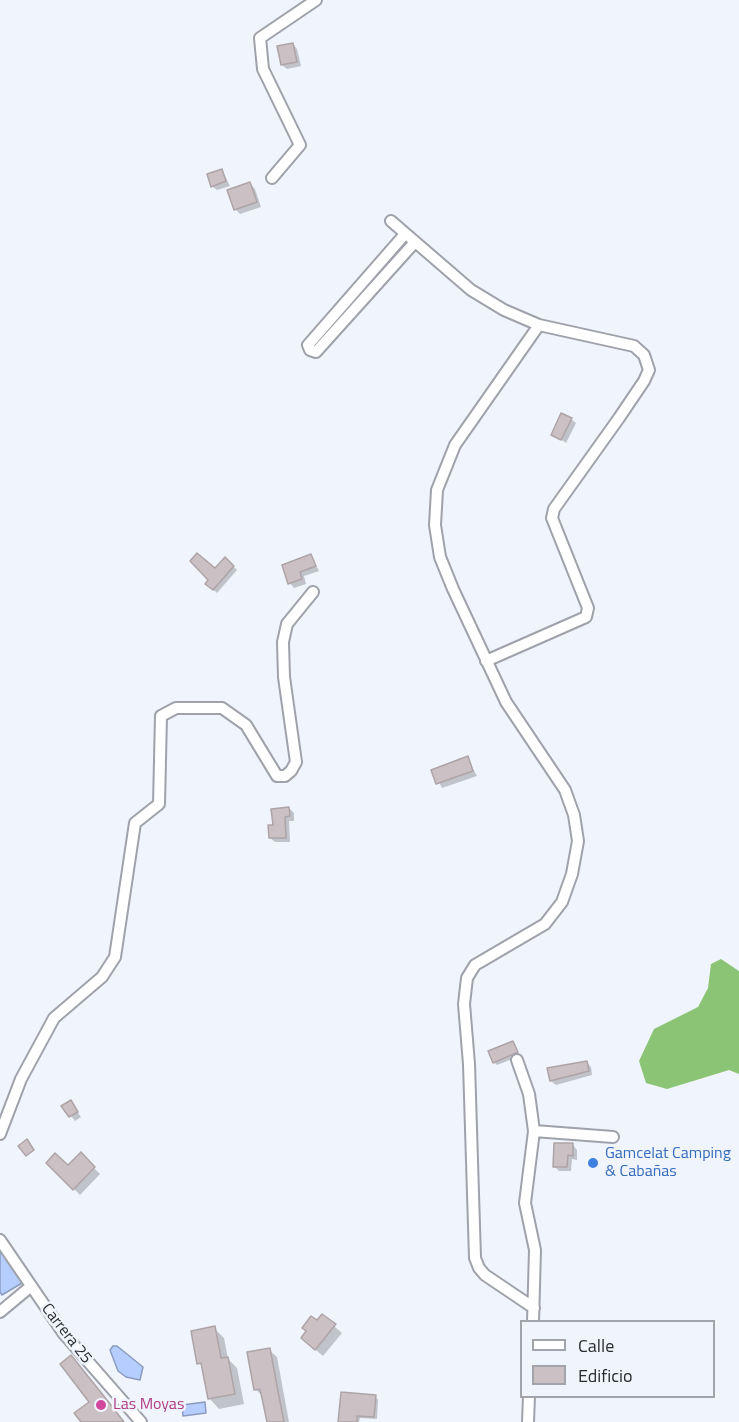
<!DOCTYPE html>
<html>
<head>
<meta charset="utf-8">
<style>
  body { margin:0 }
  #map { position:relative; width:739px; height:1422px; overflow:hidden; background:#f0f4fc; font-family:"Titillium Web",sans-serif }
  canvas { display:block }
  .legend { position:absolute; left:520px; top:1320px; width:195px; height:78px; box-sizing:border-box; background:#f0f4fc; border:2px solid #a1a4aa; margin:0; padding:8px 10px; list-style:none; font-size:18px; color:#2a2b2e }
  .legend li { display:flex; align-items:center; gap:12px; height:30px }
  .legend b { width:30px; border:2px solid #a1a4aa }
</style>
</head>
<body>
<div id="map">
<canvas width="739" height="1422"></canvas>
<ul class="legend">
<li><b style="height:8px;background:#fff"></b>Calle</li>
<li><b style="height:16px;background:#cbc1c4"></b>Edificio</li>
</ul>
</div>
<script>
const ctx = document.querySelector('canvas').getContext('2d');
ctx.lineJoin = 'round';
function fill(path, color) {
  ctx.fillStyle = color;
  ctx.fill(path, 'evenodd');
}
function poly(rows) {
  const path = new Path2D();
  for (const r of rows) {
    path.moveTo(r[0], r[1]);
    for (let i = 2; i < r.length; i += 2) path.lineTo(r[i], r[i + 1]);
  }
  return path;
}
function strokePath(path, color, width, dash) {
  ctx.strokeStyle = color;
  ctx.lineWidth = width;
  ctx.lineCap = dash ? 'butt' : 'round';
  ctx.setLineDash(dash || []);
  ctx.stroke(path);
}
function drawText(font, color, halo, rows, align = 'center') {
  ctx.font = font + ' "Titillium Web",sans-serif';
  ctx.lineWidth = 5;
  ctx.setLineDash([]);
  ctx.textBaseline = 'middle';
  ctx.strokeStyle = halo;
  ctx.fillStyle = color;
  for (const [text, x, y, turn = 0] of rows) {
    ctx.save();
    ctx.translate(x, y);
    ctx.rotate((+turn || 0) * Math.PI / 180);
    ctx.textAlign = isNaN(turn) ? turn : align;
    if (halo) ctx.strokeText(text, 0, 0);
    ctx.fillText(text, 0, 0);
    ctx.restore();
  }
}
const forest = poly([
  [721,959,739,971,739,1074,729,1070,667,1089,646,1083,639,1061,654,1029,698,1007,708,988,711,964]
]);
const water = poly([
  [0,1249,22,1283,2,1295,0,1292,0,1249],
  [113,1346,117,1346,143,1367,140,1380,126,1377,118,1371,110,1350,113,1346],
  [205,1402,206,1413,183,1416,182,1405,205,1402]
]);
const shadow = poly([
  [293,44,297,49,301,66,287,69,282,65],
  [222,170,230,186,217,190,212,186],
  [250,184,255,189,261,207,240,214,235,209],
  [571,419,576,423,566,443,553,434],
  [311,556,319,571,304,576,306,584,294,588,290,583,283,566],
  [225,559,237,570,217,593,207,584],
  [467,758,477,776,442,788,433,770],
  [289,808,294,813,294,821,289,821,290,842,275,842,270,838,274,826],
  [512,1042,520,1056,497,1065,494,1062],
  [586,1062,591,1067,592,1075,556,1085,551,1081,549,1069],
  [70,1102,81,1117,75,1121,64,1106],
  [573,1145,577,1150,577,1160,572,1159,571,1171,559,1171,554,1166],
  [81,1155,100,1174,80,1195,49,1163,68,1167],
  [322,1316,342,1333,323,1356,310,1345,317,1322],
  [214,1328,224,1338,228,1359,237,1368,244,1404,219,1409,210,1399,204,1368,199,1363],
  [269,1350,277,1357,289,1422,268,1422,264,1397,256,1390],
  [376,1397,378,1400,377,1419,360,1418,359,1422,338,1422]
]);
const building = poly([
  [293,43,297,62,281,65,277,46,293,43],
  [222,169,226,181,211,187,207,174,222,169],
  [250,182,257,202,234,210,227,190,250,182],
  [561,413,572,418,561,440,551,435,561,413],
  [197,553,215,568,225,557,234,566,213,590,205,584,208,580,190,561,197,553],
  [311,554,316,566,300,572,302,579,288,584,282,565,311,554],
  [468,756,473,771,436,784,431,770,468,756],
  [289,807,290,816,285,817,286,838,269,838,268,825,273,825,271,809,289,807],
  [513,1041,518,1052,493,1063,488,1051,513,1041],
  [587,1061,589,1071,550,1081,547,1068,587,1061],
  [71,1100,78,1112,69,1117,61,1106,71,1100],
  [27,1139,34,1150,26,1156,18,1146,27,1139],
  [554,1143,573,1143,573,1156,568,1155,567,1167,553,1167,554,1143],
  [81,1152,95,1167,73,1190,46,1163,55,1153,68,1165,81,1152],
  [322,1314,336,1324,315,1350,301,1338,306,1331,302,1328,311,1316,317,1320,322,1314],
  [215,1326,221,1358,228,1357,235,1394,208,1399,201,1363,197,1364,191,1331,215,1326],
  [270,1348,277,1386,284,1422,267,1422,260,1389,254,1390,247,1352,270,1348],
  [71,1355,111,1405,124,1422,81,1422,74,1413,89,1402,60,1364,71,1355],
  [341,1392,376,1395,374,1417,357,1416,357,1422,338,1422,341,1392]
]);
const minor = poly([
  [272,178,300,145,263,69,260,38,316,0],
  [391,221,471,290,504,310,539,325,634,346,644,355,649,370,644,381,619,418,554,509,552,518,588,608,586,617,486,661],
  [405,234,308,345,310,350,316,352,415,242],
  [517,1060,529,1094,534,1131,525,1203,535,1250,533,1322],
  [534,1131,613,1137],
  [0,1134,21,1079,54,1018,102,977,115,957,135,823,159,804,161,716,176,708,222,708,246,725,277,776,285,776,291,771,296,762,284,677,283,642,287,624,313,592],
  [0,1240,64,1334,141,1422],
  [534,1308,485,1275,479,1268,475,1258,469,1064,464,1004,467,978,475,965,545,924,562,902,572,874,578,841,574,815,565,790,506,702,453,589,440,557,435,525,437,490,455,445,539,325],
  [0,1312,30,1287],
  [528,1422,529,1396]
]);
const markers = [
  [593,1163,6,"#3f7fe0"],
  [101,1405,6,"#d1479c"]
];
const shopNames = [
  ["Gamcelat Camping",605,1154],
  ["& Cabañas",605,1172]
];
const streetNames = [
  ["Carrera 25",66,1334,52]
];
const hotelNames = [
  ["Las Moyas",113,1405]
];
fill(forest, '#8bc474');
fill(water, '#b5cdff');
strokePath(water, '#8b9cc0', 1.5);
fill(shadow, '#0003');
fill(building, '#cbc1c4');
strokePath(building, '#aea4a7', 1.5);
strokePath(minor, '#9fa2aa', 14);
strokePath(minor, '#fff', 10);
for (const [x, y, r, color] of markers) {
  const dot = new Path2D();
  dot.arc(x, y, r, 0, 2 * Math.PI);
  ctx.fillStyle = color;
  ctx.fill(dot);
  strokePath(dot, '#f0f4fc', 2);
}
drawText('16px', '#366cbe', '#f0f4fc', shopNames, 'left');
drawText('16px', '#2a2b2e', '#f0f4fc', streetNames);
drawText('16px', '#b23c85', '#f0f4fc', hotelNames, 'left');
</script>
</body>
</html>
